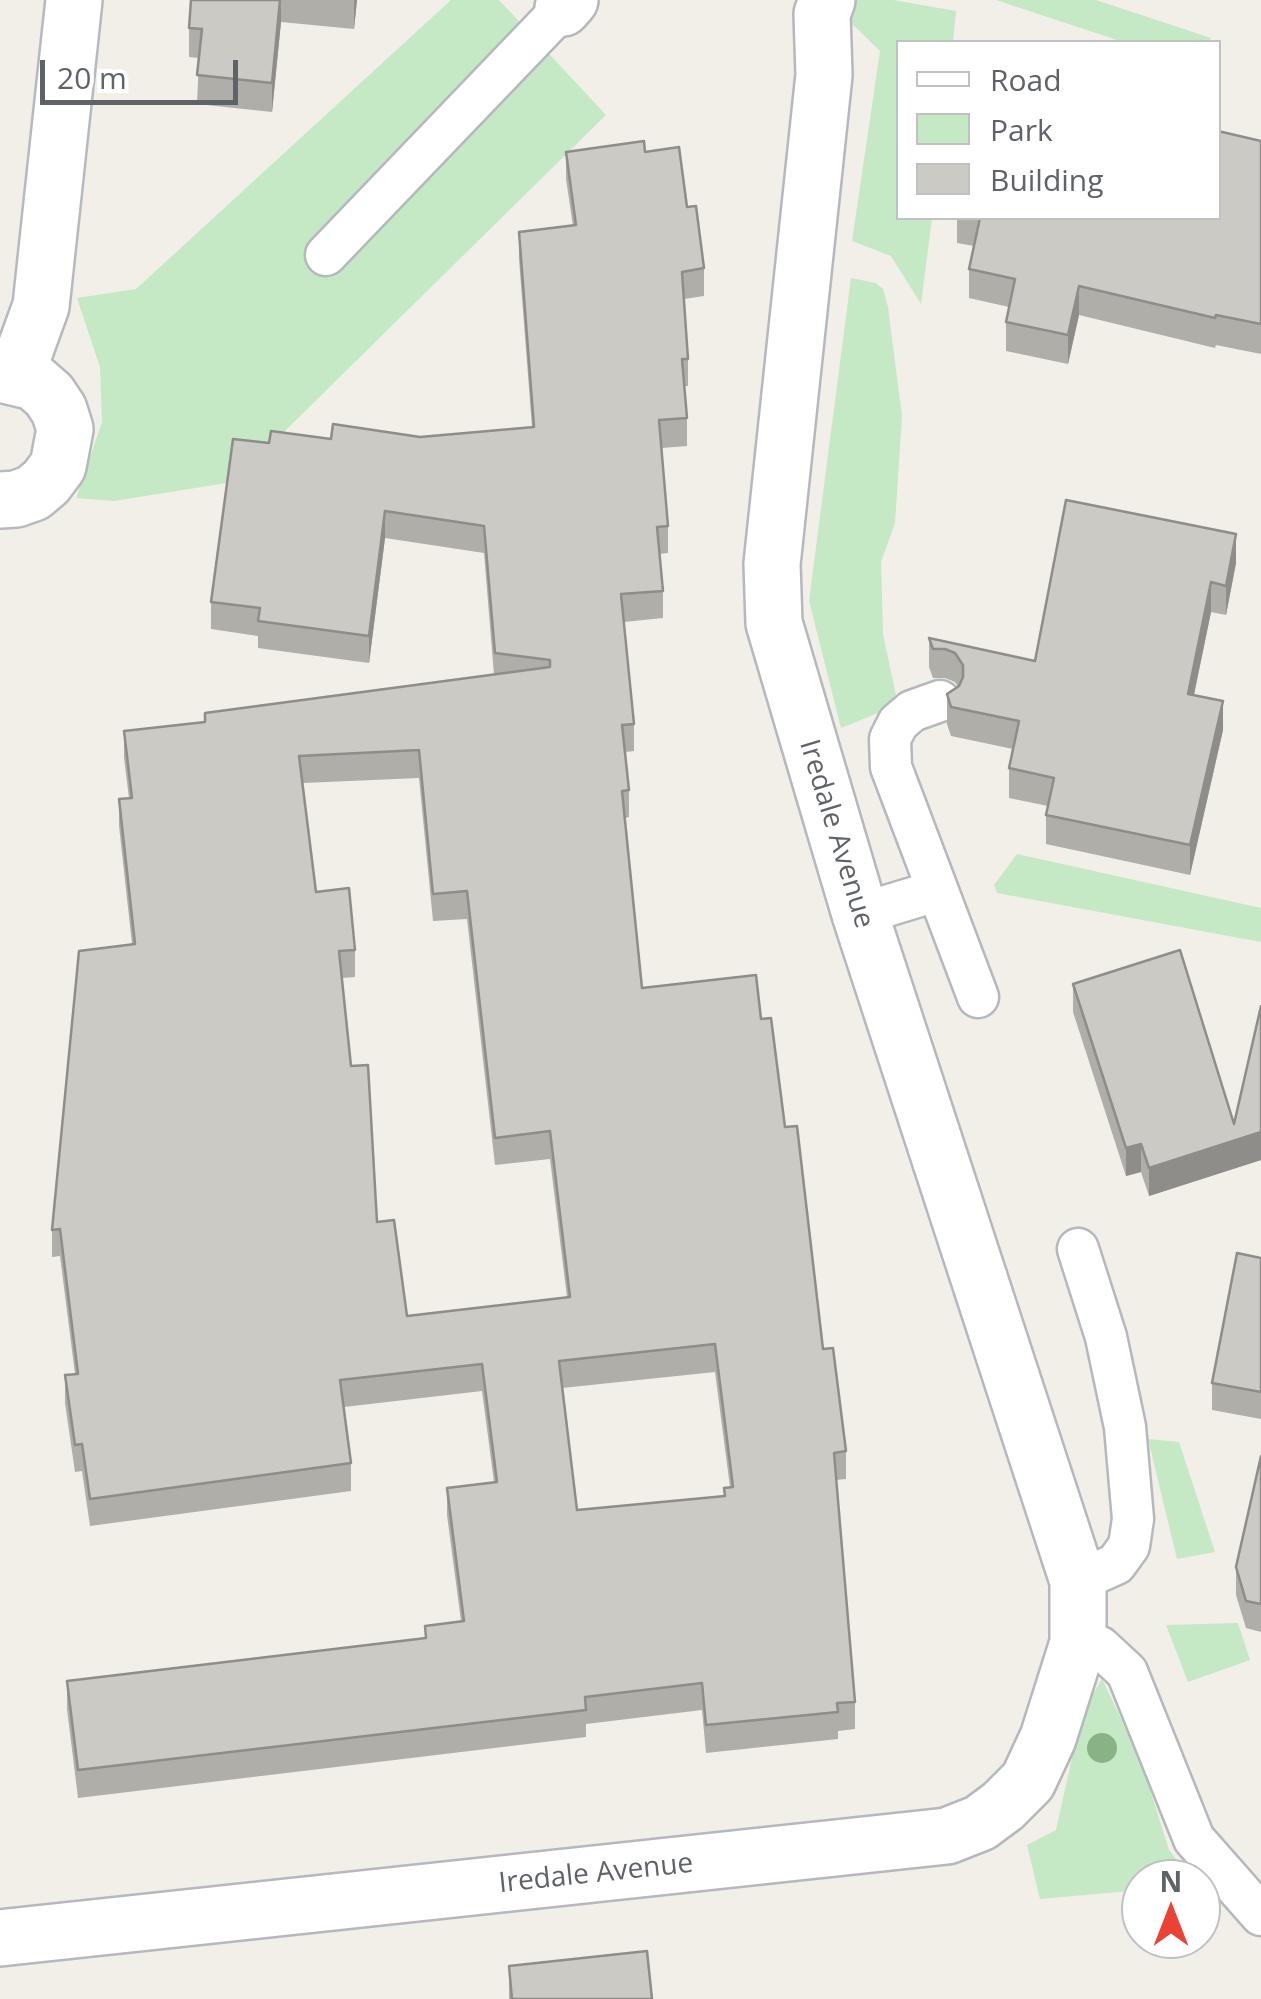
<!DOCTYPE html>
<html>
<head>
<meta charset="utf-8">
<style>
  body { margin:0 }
  #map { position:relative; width:1261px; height:1999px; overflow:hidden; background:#f1efe8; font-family:"Open Sans",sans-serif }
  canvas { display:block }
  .legend { position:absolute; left:896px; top:40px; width:325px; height:180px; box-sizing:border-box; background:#fff; border:2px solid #bfc1c3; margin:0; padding:12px 18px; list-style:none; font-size:30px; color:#5f6368 }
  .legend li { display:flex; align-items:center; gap:20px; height:50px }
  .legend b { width:50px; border:2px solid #bfc1c3 }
  .north { position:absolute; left:1121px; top:1859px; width:100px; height:100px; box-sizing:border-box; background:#fff; border:2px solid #bfc1c3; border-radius:50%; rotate:0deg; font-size:28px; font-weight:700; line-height:40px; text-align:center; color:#5f6368 }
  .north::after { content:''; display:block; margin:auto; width:35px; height:45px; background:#ea4335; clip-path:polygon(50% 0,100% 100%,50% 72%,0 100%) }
  .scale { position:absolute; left:40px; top:60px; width:198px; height:45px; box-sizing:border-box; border:5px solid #5f6368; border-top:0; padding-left:12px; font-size:30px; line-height:35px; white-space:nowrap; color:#5f6368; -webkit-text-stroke:8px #fff; paint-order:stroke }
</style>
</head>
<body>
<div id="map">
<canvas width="1261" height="1999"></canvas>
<ul class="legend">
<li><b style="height:12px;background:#fff"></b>Road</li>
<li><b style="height:28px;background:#c5e8c5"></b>Park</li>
<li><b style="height:28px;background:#cccac5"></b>Building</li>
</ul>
<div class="north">N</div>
<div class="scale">20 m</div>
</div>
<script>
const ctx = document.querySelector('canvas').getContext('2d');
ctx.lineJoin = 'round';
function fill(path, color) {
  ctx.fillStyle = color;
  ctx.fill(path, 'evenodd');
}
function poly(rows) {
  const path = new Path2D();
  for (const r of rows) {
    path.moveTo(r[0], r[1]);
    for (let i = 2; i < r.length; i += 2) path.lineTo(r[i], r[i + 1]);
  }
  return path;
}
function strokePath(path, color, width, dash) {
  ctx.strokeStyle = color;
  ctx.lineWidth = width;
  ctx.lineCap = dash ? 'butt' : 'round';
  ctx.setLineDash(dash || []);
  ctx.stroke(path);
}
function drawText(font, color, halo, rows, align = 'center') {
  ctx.font = font + ' "Open Sans",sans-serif';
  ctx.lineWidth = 9;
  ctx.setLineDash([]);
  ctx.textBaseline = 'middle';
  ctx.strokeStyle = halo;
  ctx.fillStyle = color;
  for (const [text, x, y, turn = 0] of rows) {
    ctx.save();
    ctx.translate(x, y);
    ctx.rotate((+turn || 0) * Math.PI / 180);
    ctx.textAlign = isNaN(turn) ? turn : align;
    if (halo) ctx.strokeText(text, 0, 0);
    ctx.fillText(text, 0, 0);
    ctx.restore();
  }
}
const green = poly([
  [451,0,499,0,606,115,233,482,114,501,76,498,102,422,100,367,77,298,136,289],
  [852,0,893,0,956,11,953,42,898,42,898,218,932,218,921,304,891,256,852,241,880,51,848,20],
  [996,0,1096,0,1211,38,1209,42,1123,42],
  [851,278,876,283,883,289,888,307,902,416,895,523,881,562,883,634,898,705,841,728,809,601],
  [1017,854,1261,908,1261,942,997,893,994,885],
  [1148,1439,1179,1442,1215,1552,1177,1559],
  [1238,1623,1250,1660,1188,1682,1166,1625],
  [1102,1679,1140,1758,1169,1850,1191,1879,1141,1879,1141,1890,1040,1899,1027,1845,1056,1830,1076,1740,1090,1699]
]);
const service = poly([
  [326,255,563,8],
  [940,701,912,711,898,723,890,739,891,767,978,997],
  [860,914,936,891],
  [1078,1249,1106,1337,1125,1427,1133,1519,1129,1546,1116,1564,1078,1581],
  [1078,1643,1100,1647,1127,1672,1194,1839,1261,1915]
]);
const minor = poly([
  [563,8,570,0],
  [0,1938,947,1836,980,1823,1003,1806,1028,1781,1048,1738,1078,1643,1078,1581,860,914,774,623,772,564,824,75,822,14,827,0]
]);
const secondary = poly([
  [0,374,34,382,49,395,59,410,65,429,58,466,46,482,33,493,16,499,0,500],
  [16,375,41,306,74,0]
]);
const trees = [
  [1102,1748]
];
const wall = poly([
  [191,0,357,0,354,29,281,22,272,112,197,104,199,58,189,57,189,28],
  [1261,141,1261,354,1216,345,1215,348,1079,315,1068,364,1006,351,1006,322,1009,307,969,298,969,269,974,246,957,243,957,218,1218,218],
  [566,152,645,152,687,207,704,268,704,296,684,299,688,359,688,386,684,386,687,418,687,446,662,448,668,526,668,553,659,554,663,591,663,618,624,622,634,724,634,751,625,752,629,790,629,817,625,818,642,988,761,1019,785,1127,823,1349,846,1451,846,1479,836,1480,855,1702,855,1729,838,1731,838,1739,706,1753,702,1710,586,1724,586,1737,78,1798,67,1709,67,1681,425,1638,425,1626,461,1621,447,1515,447,1488,494,1482,482,1391,344,1407,351,1463,351,1491,90,1526,82,1471,75,1472,65,1403,65,1375,75,1374,60,1256,52,1257,52,1230,132,944,119,826,119,799,129,798,124,758,124,731,205,722,494,675,484,553,385,538,369,663,258,648,258,636,211,629,211,602,269,443,331,439,420,437,532,427,519,259,519,232,573,226,566,179],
  [419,778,433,921,467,919,495,1165,550,1159,567,1297,407,1316,377,1222,351,1066,342,978,355,977,355,950,316,892,303,783],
  [715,1372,730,1487,724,1488,724,1496,577,1510,562,1388],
  [1236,563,1226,615,1211,612,1194,695,1223,730,1190,875,1046,844,1046,815,1048,806,1009,798,1009,768,1013,749,951,736,947,724,947,694,958,687,955,682,945,678,933,678,929,667,929,638,1035,661],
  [1073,984,1234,1124,1261,1160,1149,1196,1141,1172,1126,1176,1073,1012],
  [1261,1258,1261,1419,1212,1410,1212,1383],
  [1261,1456,1261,1632,1246,1628,1236,1595,1236,1567],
  [509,1966,652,1999,509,1999]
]);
const shadedWall = poly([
  [281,0,281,22,272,112,272,83],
  [354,0,357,0,354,29],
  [1079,286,1079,315,1068,364,1068,335],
  [385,511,385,538,369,663,369,636],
  [1236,534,1236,563,1226,615,1226,586],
  [1211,582,1211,612,1188,723,1188,694],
  [1223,701,1223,730,1190,875,1190,845],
  [1261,1132,1261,1160,1149,1196,1149,1168],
  [1141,1144,1141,1172,1126,1176,1126,1148]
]);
const building = poly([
  [191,0,280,0,272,83,197,75,202,29,189,28,191,0],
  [1218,131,1261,141,1261,324,1216,315,1215,318,1079,286,1068,335,1006,322,1015,279,969,269,980,218,976,218,1218,218,1218,131],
  [644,141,645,152,679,147,687,207,696,206,704,268,682,272,688,359,682,359,687,418,659,420,668,526,657,527,663,591,621,594,634,724,622,725,629,790,622,791,642,988,756,975,761,1019,771,1018,785,1127,797,1126,823,1349,833,1348,846,1451,834,1453,855,1702,837,1703,838,1712,706,1725,702,1683,585,1697,586,1710,78,1770,67,1681,426,1638,425,1626,464,1621,447,1488,497,1482,482,1364,340,1380,351,1463,90,1499,82,1444,75,1445,65,1375,78,1374,60,1229,52,1230,79,951,135,944,119,799,132,798,124,731,205,722,205,713,550,667,550,660,495,653,484,526,385,511,369,636,258,621,260,608,211,602,233,439,269,443,271,431,331,439,333,424,420,437,534,427,519,232,576,225,566,152,644,141],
  [419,750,433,894,467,891,495,1138,550,1131,570,1297,407,1316,394,1220,377,1222,368,1065,351,1066,339,951,355,950,349,888,316,892,299,756,419,750],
  [715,1344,733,1487,724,1488,725,1496,577,1510,559,1361,715,1344],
  [1066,500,1236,534,1226,586,1211,582,1188,694,1223,701,1190,845,1046,815,1054,778,1009,768,1019,721,951,707,947,694,959,686,963,677,963,665,955,653,945,649,933,649,929,638,1035,661,1066,500],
  [1180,950,1234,1124,1261,1006,1261,1132,1149,1168,1141,1144,1126,1148,1073,984,1180,950],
  [1237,1253,1261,1258,1261,1392,1212,1383,1237,1253],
  [1261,1456,1261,1604,1246,1601,1236,1567,1261,1456],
  [647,1951,652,1999,512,1999,509,1966,647,1951]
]);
const streetNames = [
  ["Iredale Avenue",836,834,73],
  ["Iredale Avenue",596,1874,-6]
];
fill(green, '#c5e8c5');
strokePath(service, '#b5b8bc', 45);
strokePath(minor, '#b5b8bc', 60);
strokePath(secondary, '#b6babf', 60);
strokePath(service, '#fff', 40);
strokePath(minor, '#fff', 55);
strokePath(secondary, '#fff', 55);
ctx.fillStyle = '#89b387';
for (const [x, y] of trees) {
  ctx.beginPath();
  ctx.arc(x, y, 15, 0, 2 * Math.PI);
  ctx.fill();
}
fill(wall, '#afaea9');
fill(shadedWall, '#8f8d8a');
fill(building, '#cccac5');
strokePath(building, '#8f8d8a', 2.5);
drawText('28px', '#5f6368', '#fff', streetNames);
</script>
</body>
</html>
